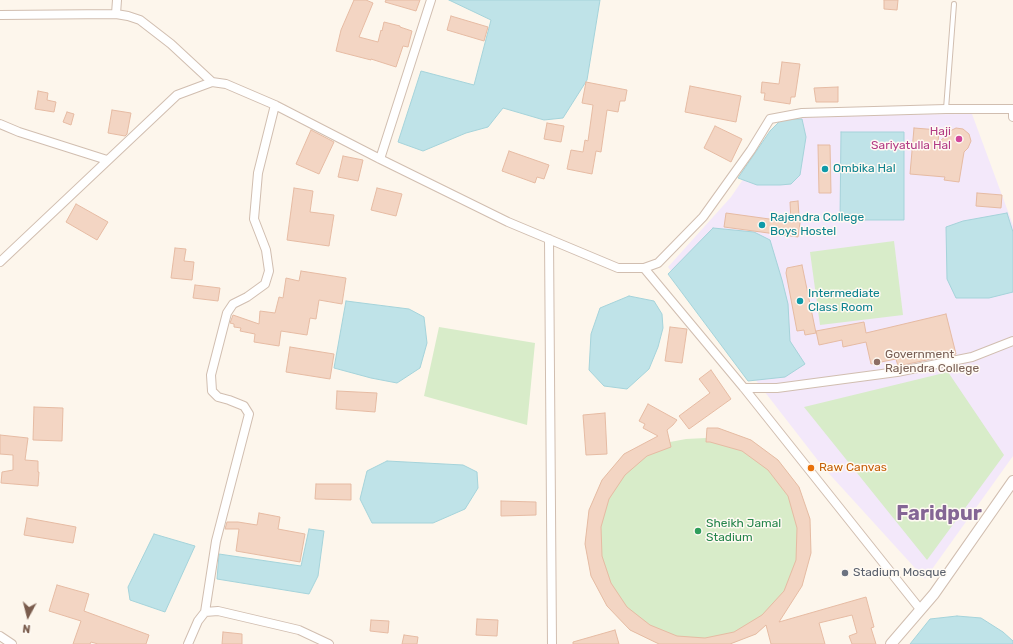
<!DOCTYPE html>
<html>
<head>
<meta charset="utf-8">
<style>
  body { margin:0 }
  #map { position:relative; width:1013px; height:644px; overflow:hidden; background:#fdf6ec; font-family:Rubik,sans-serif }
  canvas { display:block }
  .north { position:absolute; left:8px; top:596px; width:40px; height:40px; -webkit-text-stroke:3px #fffaf3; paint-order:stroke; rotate:187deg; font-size:11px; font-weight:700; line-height:16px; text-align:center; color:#7a5c4d }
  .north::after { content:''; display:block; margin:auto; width:14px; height:18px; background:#7a5c4d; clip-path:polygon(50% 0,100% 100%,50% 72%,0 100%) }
</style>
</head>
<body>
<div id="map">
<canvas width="1013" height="644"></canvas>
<div class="north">N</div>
</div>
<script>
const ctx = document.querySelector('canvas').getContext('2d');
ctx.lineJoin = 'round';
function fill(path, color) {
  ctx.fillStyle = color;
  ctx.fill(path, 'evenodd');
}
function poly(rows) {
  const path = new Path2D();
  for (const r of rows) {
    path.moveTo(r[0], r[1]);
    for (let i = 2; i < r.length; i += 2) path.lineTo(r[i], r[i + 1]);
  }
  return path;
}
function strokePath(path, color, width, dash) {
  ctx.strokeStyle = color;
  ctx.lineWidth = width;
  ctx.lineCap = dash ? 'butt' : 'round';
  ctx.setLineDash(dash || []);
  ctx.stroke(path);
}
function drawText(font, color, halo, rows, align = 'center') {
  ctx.font = font + ' Rubik,sans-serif';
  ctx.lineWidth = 3;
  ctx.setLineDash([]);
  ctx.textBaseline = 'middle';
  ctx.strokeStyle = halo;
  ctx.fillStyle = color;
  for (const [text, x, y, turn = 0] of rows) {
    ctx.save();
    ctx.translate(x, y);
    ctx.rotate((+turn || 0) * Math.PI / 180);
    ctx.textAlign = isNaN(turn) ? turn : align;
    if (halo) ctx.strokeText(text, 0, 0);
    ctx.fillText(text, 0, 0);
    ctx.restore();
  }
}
const education = poly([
  [972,114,1013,225,1013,456,925,579,823,467,668,267,731,197,787,115]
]);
const green = poly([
  [894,241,903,315,820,325,810,252],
  [439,327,535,343,527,425,424,396],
  [948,372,1004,455,927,560,804,407],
  [707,428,718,428,751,440,778,460,799,487,810,519,811,553,802,586,778,614,756,634,730,644,659,644,630,630,607,606,591,576,585,544,589,510,602,480,624,454,667,432,670,442,686,439,706,438]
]);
const water = poly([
  [449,0,600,0,587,80,563,118,544,120,503,108,488,127,466,133,423,151,398,142,421,71,474,85,491,20,449,0],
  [782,119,802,119,806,137,800,175,791,184,780,185,757,185,738,178,770,131,782,119],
  [841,132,904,132,904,220,840,220,841,132],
  [1007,213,1013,232,1013,292,989,298,956,298,947,279,946,227,963,221,1007,213],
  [713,228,754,232,770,240,782,280,788,304,790,341,805,364,785,377,748,381,668,274,713,228],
  [629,296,654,301,662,314,663,328,658,347,649,369,627,389,604,386,589,370,591,334,600,308,629,296],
  [346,301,409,309,424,317,427,343,420,368,397,383,371,378,334,368,346,301],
  [387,461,463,465,477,472,478,488,465,509,433,523,372,523,360,499,367,471,387,461],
  [309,529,324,531,318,576,309,594,217,579,219,554,301,566,309,529],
  [154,534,195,546,165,612,130,600,128,587,154,534],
  [957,616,981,618,1003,632,1013,641,1013,644,910,644,930,619,957,616]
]);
const building = poly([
  [354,0,366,0,373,3,359,37,378,42,381,30,382,31,384,22,400,26,400,27,412,31,408,47,403,46,396,67,371,59,371,60,336,51,341,30,354,0],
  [386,0,420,0,416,11,385,2,386,0],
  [884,0,898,0,897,10,884,9,884,0],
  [451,16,488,27,484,41,447,30,451,16],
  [782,62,800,64,795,97,791,97,790,104,764,100,765,93,761,93,762,82,779,84,782,62],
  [586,82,627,90,625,101,620,101,618,112,607,110,601,152,596,151,592,174,567,169,571,150,583,152,585,140,588,141,593,105,582,103,586,82],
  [690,86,741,96,736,122,685,112,690,86],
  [838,87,838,102,816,102,814,88,838,87],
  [38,91,48,93,47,100,56,102,54,112,35,109,38,91],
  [112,110,131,113,127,134,125,136,108,133,112,110],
  [67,112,74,114,71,125,63,122,67,112],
  [547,123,564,126,561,142,544,139,547,123],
  [715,126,742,139,731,162,704,148,715,126],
  [914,128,939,130,938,143,952,130,956,128,963,129,969,134,971,141,968,148,964,152,959,182,944,180,945,177,910,174,914,128],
  [311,130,334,142,319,174,296,164,311,130],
  [818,145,830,145,831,193,819,193,818,145],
  [509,151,549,165,544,179,537,177,535,183,502,171,509,151],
  [343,156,363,160,358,181,338,177,343,156],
  [294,188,313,191,310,212,334,215,329,246,287,240,294,188],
  [377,188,402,194,396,216,371,210,377,188],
  [977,193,1002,195,1001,208,976,206,977,193],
  [798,201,799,216,801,216,798,237,724,227,726,213,791,222,790,202,798,201],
  [76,204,108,222,97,240,66,222,76,204],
  [175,248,186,249,184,261,194,262,192,280,171,278,175,248],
  [802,265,816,333,805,335,804,330,797,331,786,273,787,268,802,265],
  [301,271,346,278,342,304,319,300,316,319,310,318,307,335,281,331,279,346,254,342,255,334,240,331,241,328,234,327,234,324,230,323,233,315,259,324,260,311,275,313,279,297,283,298,286,278,299,281,301,271],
  [195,285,220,288,218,301,193,298,195,285],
  [946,314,956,354,898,366,896,359,871,364,866,342,843,347,842,340,819,345,816,331,864,322,866,333,946,314],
  [670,327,687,329,682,363,665,361,670,327],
  [290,347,334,354,330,379,286,372,290,347],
  [711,370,731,399,689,429,679,416,710,393,699,379,711,370],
  [337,391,377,393,375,412,336,409,337,391],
  [648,404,677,420,673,425,667,430,671,447,647,456,625,475,609,499,601,527,602,556,611,583,627,607,650,625,677,636,705,638,734,632,762,615,784,591,796,560,797,528,788,496,768,470,742,451,710,442,706,442,707,428,718,428,751,440,778,460,799,487,810,519,811,553,802,586,779,622,866,597,874,627,871,628,876,644,852,644,849,636,857,633,852,615,819,623,825,644,771,644,766,625,756,634,730,644,659,644,630,630,607,606,591,576,585,544,589,510,602,480,624,454,658,436,643,428,645,424,639,421,648,404],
  [34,407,63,408,62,441,33,440,34,407],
  [605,413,607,454,586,455,583,415,605,413],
  [0,435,28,438,25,460,38,461,38,472,39,472,38,486,1,483,2,472,13,470,13,455,0,454,0,435],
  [316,484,351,484,351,500,315,499,316,484],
  [501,501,536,502,536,515,501,516,501,501],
  [259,513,280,517,278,529,305,534,300,562,236,551,239,529,225,529,227,522,238,522,257,525,259,513],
  [27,518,76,527,73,543,24,535,27,518],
  [57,585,89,594,84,611,149,635,146,644,98,644,91,642,90,644,73,644,81,621,49,611,57,585],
  [477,619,498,620,497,636,476,635,477,619],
  [371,620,389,621,388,633,370,631,371,620],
  [615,630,619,644,573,644,573,642,615,630],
  [223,632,242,634,242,644,222,644,223,632],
  [404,635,418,637,417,644,402,644,404,635]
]);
const service = poly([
  [946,109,954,4]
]);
const minor = poly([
  [116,14,117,0],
  [0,15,116,14,128,16,140,20,171,44,212,82],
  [1013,109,1013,117],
  [0,124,19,132,107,160],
  [380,159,431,0],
  [549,239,552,644],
  [0,262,177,95,212,82,226,84,275,105,380,159,508,222,618,268,644,268,658,263,703,217,751,150,770,119,802,113,946,109,1013,109],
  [644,268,744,388,920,609],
  [744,388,777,388,897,372,972,357,1013,341],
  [205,612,216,541,249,414,244,406,229,400,218,397,212,391,211,375,227,313,233,304,247,297,265,284,269,271,266,250,254,219,258,173,275,105],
  [0,636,12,644],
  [188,644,198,621,205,612,218,611,299,630,329,644]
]);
const tertiary = poly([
  [891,644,934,594,1013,481]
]);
const markers = [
  [959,139,4,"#d1479c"],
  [825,169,4,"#0f9aa8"],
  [762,225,4,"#0f9aa8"],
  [800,301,4,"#0f9aa8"],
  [877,362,4,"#8d6e63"],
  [811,468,4,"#e8710a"],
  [698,531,4,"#2e9e5b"],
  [845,573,4,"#6b7280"]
];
const hotelNames = [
  ["Haji",951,132],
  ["Sariyatulla Hal",951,146]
];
const cultureNames = [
  ["Ombika Hal",833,169],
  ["Rajendra College",770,218],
  ["Boys Hostel",770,232],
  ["Intermediate",808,294],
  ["Class Room",808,308]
];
const educationNames = [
  ["Government",885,355],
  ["Rajendra College",885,369]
];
const foodNames = [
  ["Raw Canvas",819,468]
];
const leisureNames = [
  ["Sheikh Jamal",706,524],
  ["Stadium",706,538]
];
const worshipNames = [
  ["Stadium Mosque",853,573]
];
const townNames = [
  ["Faridpur",939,514]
];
fill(education, '#f3e8fa');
fill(green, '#d8ecc9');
fill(water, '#bfe3e8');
strokePath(water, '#a5d3da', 1);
fill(building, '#f3d5c3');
strokePath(building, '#e6bba3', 1);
strokePath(service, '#d1beb0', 6);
strokePath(minor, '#d1beb0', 10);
strokePath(tertiary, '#d1beb0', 12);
strokePath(service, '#fff', 4);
strokePath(minor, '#fff', 8);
strokePath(tertiary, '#fff', 10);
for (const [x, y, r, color] of markers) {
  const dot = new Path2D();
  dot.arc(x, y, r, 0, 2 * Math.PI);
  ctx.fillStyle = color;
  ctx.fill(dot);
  strokePath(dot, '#fffaf3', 1.5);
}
drawText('12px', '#b23c85', '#fffaf3', hotelNames, 'right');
drawText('12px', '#0d838f', '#fffaf3', cultureNames, 'left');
drawText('12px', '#785e54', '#fffaf3', educationNames, 'left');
drawText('12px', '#c56008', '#fffaf3', foodNames, 'left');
drawText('12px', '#27864d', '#fffaf3', leisureNames, 'left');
drawText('12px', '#5b616d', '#fffaf3', worshipNames, 'left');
drawText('bold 20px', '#846695', '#fffaf3', townNames);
</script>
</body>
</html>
